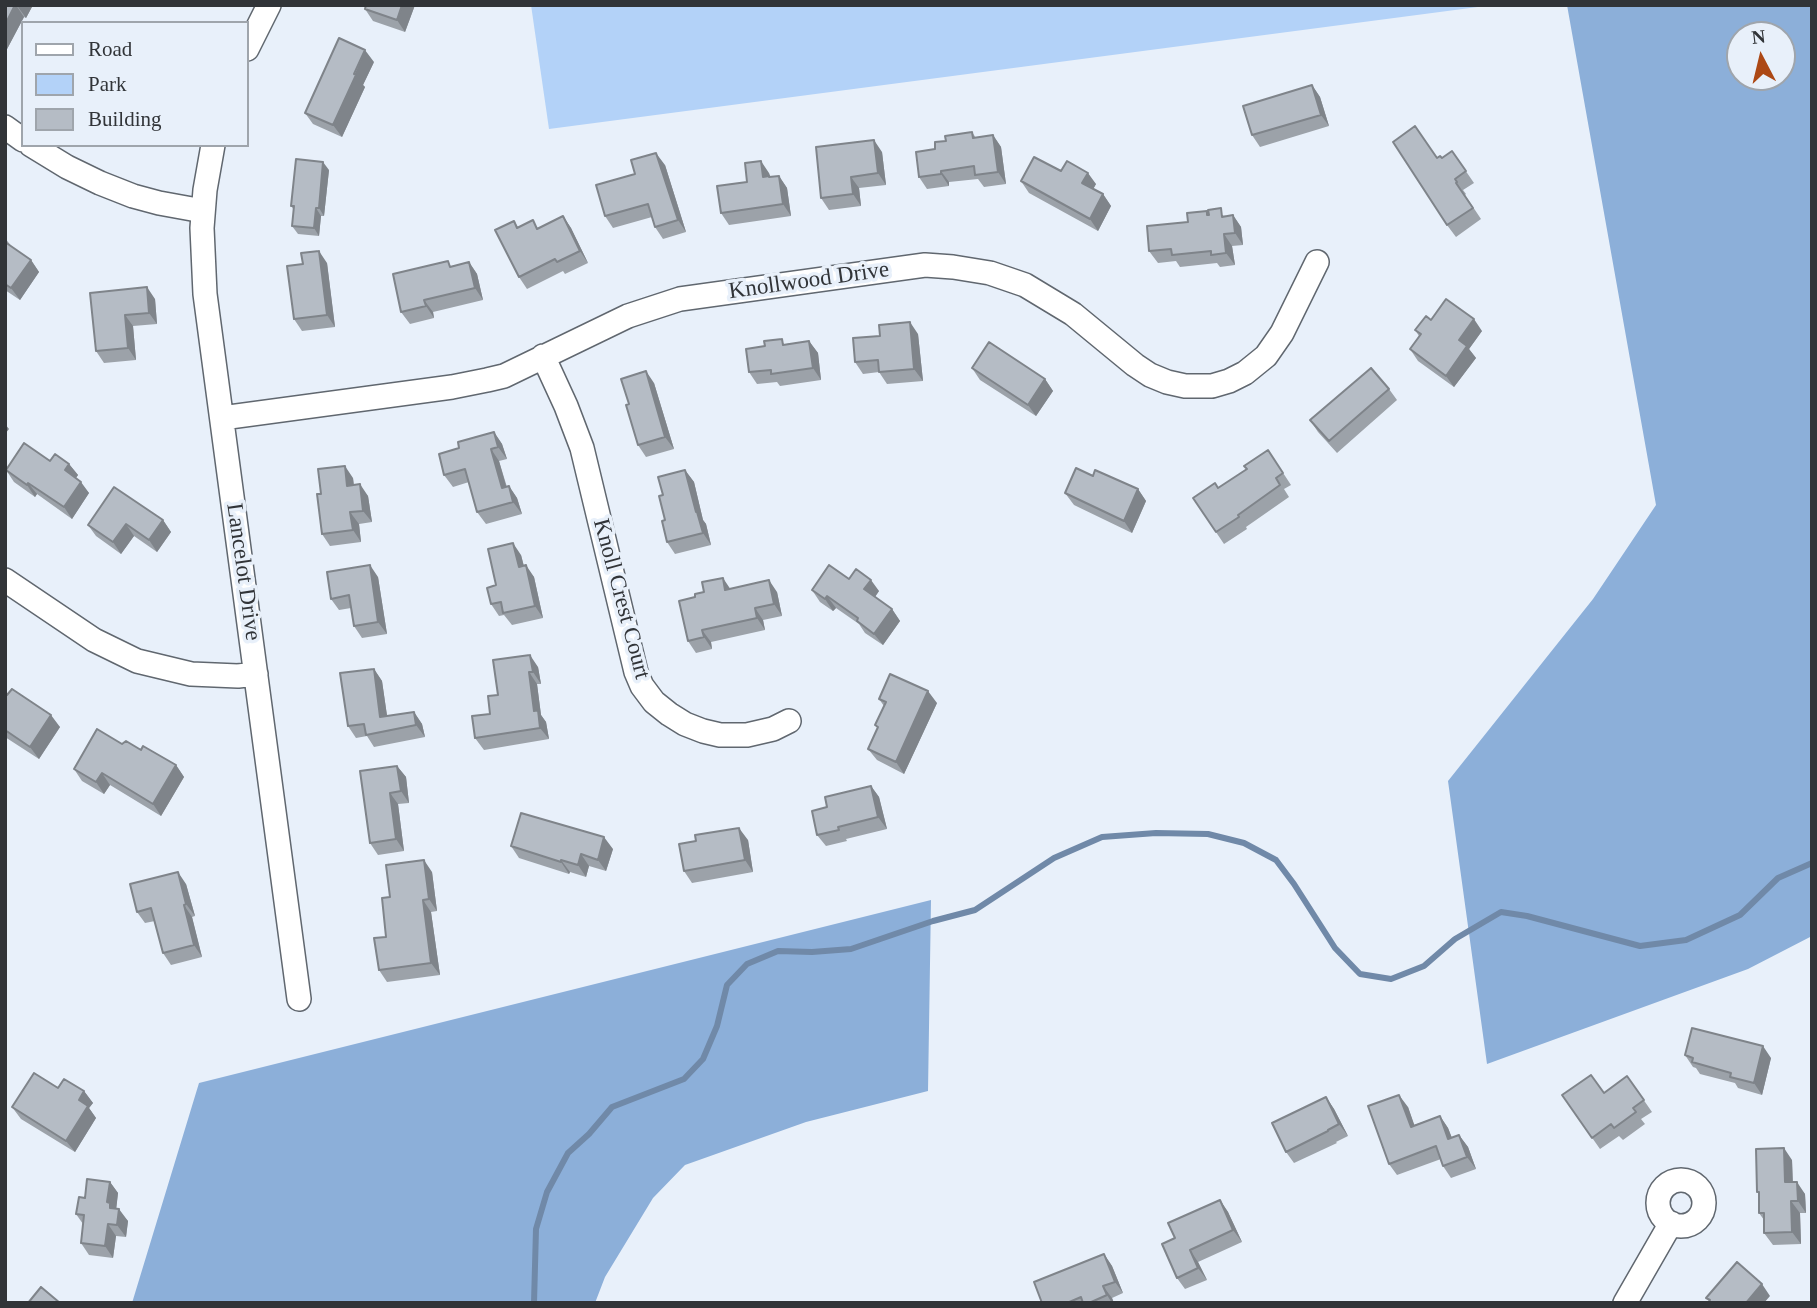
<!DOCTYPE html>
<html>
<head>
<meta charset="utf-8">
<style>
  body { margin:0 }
  #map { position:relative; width:1817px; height:1308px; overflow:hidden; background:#e8f0fa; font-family:Georgia,serif }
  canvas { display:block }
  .frame { position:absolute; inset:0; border:7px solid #313438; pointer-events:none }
  .legend { position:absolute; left:21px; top:21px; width:228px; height:126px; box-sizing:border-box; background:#e8f0fa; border:2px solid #9fa5ac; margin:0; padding:9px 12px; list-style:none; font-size:21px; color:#313438 }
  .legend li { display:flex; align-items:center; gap:14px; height:35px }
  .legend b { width:35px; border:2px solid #9fa5ac }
  .north { position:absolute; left:1726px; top:21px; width:70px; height:70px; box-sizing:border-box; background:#e8f0fa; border:2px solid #9fa5ac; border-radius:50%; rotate:353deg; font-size:19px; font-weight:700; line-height:28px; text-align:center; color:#313438 }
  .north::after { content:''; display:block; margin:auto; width:24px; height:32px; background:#ac4815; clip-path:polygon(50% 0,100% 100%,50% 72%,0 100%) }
</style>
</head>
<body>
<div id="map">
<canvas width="1817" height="1308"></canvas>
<div class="frame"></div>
<ul class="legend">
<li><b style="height:9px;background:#fff"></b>Road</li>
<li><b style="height:19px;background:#b3d2f8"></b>Park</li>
<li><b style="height:19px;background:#b5bcc5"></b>Building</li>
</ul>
<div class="north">N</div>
</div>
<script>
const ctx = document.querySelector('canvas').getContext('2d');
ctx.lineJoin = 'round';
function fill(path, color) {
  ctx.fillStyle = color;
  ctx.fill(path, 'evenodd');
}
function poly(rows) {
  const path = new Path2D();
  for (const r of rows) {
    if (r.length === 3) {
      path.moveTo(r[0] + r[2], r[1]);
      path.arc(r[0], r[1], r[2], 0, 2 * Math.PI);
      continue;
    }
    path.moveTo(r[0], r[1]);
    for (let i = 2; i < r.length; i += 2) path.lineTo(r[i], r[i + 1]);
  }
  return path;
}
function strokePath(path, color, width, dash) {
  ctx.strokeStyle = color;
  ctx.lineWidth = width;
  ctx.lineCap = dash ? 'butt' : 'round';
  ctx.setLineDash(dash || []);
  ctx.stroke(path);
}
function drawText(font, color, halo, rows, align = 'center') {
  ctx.font = font + ' Georgia,serif';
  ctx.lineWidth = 7;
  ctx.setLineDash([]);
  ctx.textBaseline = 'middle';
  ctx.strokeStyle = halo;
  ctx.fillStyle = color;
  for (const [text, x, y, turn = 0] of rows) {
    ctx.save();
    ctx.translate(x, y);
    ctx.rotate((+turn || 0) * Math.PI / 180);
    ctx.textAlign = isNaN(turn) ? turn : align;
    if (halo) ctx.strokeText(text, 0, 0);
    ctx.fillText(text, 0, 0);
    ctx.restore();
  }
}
const green = poly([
  [531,5,1493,5,549,129]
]);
const forest = poly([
  [1567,5,1812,5,1812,936,1748,969,1487,1064,1448,781,1593,599,1656,505],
  [1740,35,1782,35,1782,77,1740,77],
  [931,900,928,1091,806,1122,685,1165,653,1198,605,1277,595,1303,132,1303,199,1083]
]);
const stream = poly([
  [534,1303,536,1229,547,1192,568,1153,589,1134,612,1107,684,1079,703,1059,717,1026,727,985,747,964,778,951,812,952,851,949,933,921,975,910,1054,858,1102,837,1156,833,1208,834,1244,843,1276,860,1294,884,1335,948,1360,974,1391,979,1424,966,1455,939,1501,912,1527,916,1640,946,1686,940,1740,915,1778,878,1812,863]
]);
const minor = poly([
  [247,49,269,5],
  [5,127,23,140],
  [31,145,67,167,100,183,133,196,159,203,203,211],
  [213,145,205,190,202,228,205,294,299,999],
  [543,356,566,406,582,448,636,672,642,686,654,702,669,714,685,724,703,731,720,735,747,735,773,729,789,721],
  [222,418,452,387,487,380,504,376,628,316,680,299,925,265,953,267,990,273,1025,285,1073,314,1135,365,1150,375,1167,382,1185,386,1212,386,1229,381,1245,373,1266,356,1282,333,1317,262],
  [5,580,94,640,137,661,191,674,238,676,256,674],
  [1681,1203,23],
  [1625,1303,1671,1223]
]);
const wall = poly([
  [5,5,33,5,26,18,24,17,6,51,5,51],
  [366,5,415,5,405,32,373,21,365,9],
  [374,62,363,85,365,87,342,137,313,124,305,113],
  [1312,85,1320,97,1329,126,1260,147,1252,135],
  [972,132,976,138,993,135,1001,147,1006,184,984,187,978,179,949,182,949,186,927,189,919,177,935,149,946,141],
  [1452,151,1474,183,1463,190,1466,194,1465,195,1481,219,1456,237,1447,225,1437,158,1442,158],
  [882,152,886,185,859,188,861,206,829,210,821,198],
  [665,165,686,232,663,239,655,227,652,217,613,228,605,216,635,174],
  [329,170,324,216,321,216,319,236,298,234,292,226,294,210,291,206],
  [1061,171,1096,184,1093,189,1103,194,1111,206,1098,231,1029,193,1021,181],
  [769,173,770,177,779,176,787,188,791,216,729,225,721,213,747,182],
  [1207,211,1209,214,1227,216,1233,215,1241,227,1243,245,1232,246,1235,265,1220,267,1217,263,1180,267,1176,261,1158,263,1149,251,1188,222],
  [563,216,571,228,588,263,565,274,563,271,527,289,519,277,514,221,518,227,539,228],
  [5,238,12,247,31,260,39,272,20,300,5,290],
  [469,262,477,274,483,300,433,312,434,318,410,324,401,312,452,266],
  [327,263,335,327,302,331,294,319],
  [90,293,155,299,157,324,133,326,136,360,104,363,96,351],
  [1431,320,1482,331,1469,349,1476,358,1454,387,1418,361,1410,349,1419,336,1415,330],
  [918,334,923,381,887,384,879,372,863,374,855,362],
  [809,341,818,353,821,380,780,386,777,382,757,384,749,372,786,344],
  [972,368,1045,379,1053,391,1036,416,980,380],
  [654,383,674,449,646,457,638,445,629,404],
  [1389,389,1397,400,1337,453,1318,432,1310,420],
  [494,432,502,444,507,459,499,461,507,487,509,486,517,498,522,514,486,524,477,512,469,482,453,487,444,475,459,448],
  [1268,450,1291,485,1284,489,1289,497,1246,527,1247,529,1224,544,1193,498,1218,488,1247,469],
  [50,461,69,464,78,475,76,478,89,493,72,519,37,494,35,497,14,482,6,470],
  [685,470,694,482,703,520,706,524,711,545,675,554,667,542,663,495],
  [1093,476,1138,489,1146,501,1132,533,1074,505,1065,493],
  [353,478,354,485,368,496,372,522,359,524,361,542,330,546,322,534,321,494],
  [163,520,171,532,157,552,134,536,121,554,96,536,88,525],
  [521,555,524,566,534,577,543,618,512,625,504,615,499,616,491,604,496,585],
  [378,577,387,634,362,638,354,626,351,608,339,610,331,599],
  [849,579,879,591,875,597,892,609,900,621,883,645,865,633,859,624,836,608,833,611,820,602,812,590],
  [730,589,777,592,782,616,763,620,765,630,711,642,712,649,696,653,688,641],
  [493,660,538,667,541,684,537,684,541,715,546,722,549,739,484,750,475,738,490,714,498,695],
  [374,669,382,681,387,716,414,712,422,724,425,737,374,747,367,736,356,738,348,726],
  [5,693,60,727,39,759,5,737],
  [879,699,937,703,904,774,877,760,868,749,878,729,875,725,884,706],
  [122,744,141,750,176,765,184,777,161,816,110,785,104,794,82,781,74,769],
  [397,766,406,777,409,803,398,804,404,851,378,855,370,843],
  [871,786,879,797,887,829,846,839,847,841,826,846,817,835,827,807],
  [748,840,753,872,692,883,684,871],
  [511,846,613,849,606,871,589,866,586,877,570,872,569,874,519,858],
  [432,872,437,911,431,912,440,975,387,982,379,970,386,937,390,897],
  [186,884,195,916,192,917,202,957,171,965,163,953,155,921,145,923,137,912],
  [1685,1055,1771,1058,1762,1095,1738,1088,1735,1083,1700,1074,1696,1068,1693,1067],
  [1627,1076,1652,1112,1641,1119,1645,1124,1623,1140,1619,1136,1600,1149,1562,1095,1604,1093],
  [58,1088,84,1091,93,1103,89,1108,96,1118,75,1152,21,1119,12,1107],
  [1326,1097,1334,1109,1348,1136,1336,1142,1337,1143,1294,1163,1286,1152],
  [1408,1107,1414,1125,1440,1116,1448,1128,1452,1138,1459,1135,1468,1147,1476,1169,1451,1178,1443,1166,1441,1159,1397,1175,1389,1164],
  [1792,1160,1793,1182,1805,1194,1806,1213,1800,1213,1801,1244,1773,1245,1764,1233,1764,1220,1759,1213,1759,1194,1757,1192],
  [110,1182,118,1193,116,1209,128,1221,126,1237,116,1236,113,1258,89,1255,81,1243,83,1224,76,1214,85,1198],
  [1220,1200,1228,1212,1242,1242,1198,1262,1207,1280,1185,1289,1177,1278,1175,1238],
  [1104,1254,1112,1266,1123,1293,1112,1298,1114,1303,1042,1303]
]);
const shadedWall = poly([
  [16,5,24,17,6,51,5,25],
  [19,5,33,5,26,18,18,7],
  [402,5,415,5,405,32,397,20],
  [365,50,374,62,363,85,365,87,342,137,333,125],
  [1312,85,1320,97,1329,126,1321,115],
  [993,135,1001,147,1006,184,998,172],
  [874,140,882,152,886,185,878,173],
  [656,153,665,165,686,232,678,220],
  [761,161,769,173,770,176,777,188,763,177],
  [323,162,329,170,324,216,319,208],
  [941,171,949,182,949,186,941,174],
  [1088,173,1096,184,1090,195,1082,183],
  [779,176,787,188,791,216,783,204],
  [851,177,859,188,861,206,853,194],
  [1103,194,1111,206,1098,231,1090,219],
  [316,208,321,216,319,236,314,228],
  [1233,215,1241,227,1243,245,1235,233],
  [563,216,571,228,588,263,580,251],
  [1224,234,1232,246,1235,265,1226,253],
  [319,251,327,263,335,327,327,315],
  [31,260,39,272,20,300,11,288],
  [469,262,477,274,483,300,475,288],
  [147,287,155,299,157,324,149,313],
  [424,300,433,312,434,318,426,306],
  [125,315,133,326,136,360,128,348],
  [1474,319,1482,331,1469,349,1476,358,1454,387,1446,376,1459,340],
  [910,322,918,334,923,381,914,369],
  [809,341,818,353,821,380,813,368],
  [646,371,654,383,674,449,665,437],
  [1045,379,1053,391,1036,416,1028,405],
  [5,424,9,429,5,434],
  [494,432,502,444,507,459,498,447],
  [491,449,499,461,510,500,502,488],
  [69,464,78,475,73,482,65,470],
  [345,466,353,478,355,498,347,486],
  [685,470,694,482,703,520,706,524,711,545,703,533,696,512],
  [81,482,89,493,72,519,64,507],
  [28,483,37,494,35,497,27,485],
  [360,484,368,496,372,522,363,511],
  [509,486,517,498,522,514,513,502],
  [1138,489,1146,501,1132,533,1124,521],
  [350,512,359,524,361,542,353,530],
  [163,520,171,532,157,552,149,540],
  [126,524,134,536,121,554,113,542],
  [513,543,521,555,527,579,519,567],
  [370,565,378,577,387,634,378,622],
  [526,565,534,577,543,618,535,606],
  [723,578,731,590,725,590],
  [769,580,777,592,782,616,774,604],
  [871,580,879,591,872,601,864,589],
  [827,596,836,608,833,611,825,599],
  [755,608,763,620,765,630,757,618],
  [892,609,900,621,883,645,874,634],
  [702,630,711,642,712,649,704,637],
  [530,655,538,667,541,684,533,672],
  [374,669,382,681,389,729,380,717],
  [529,672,537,684,541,715,546,722,549,739,540,728,534,711],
  [928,691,937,703,904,774,896,762],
  [414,712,422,724,425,737,416,725],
  [51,715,60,727,39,759,30,747],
  [176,765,184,777,161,816,153,804],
  [397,766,406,777,409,803,401,791],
  [102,773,110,785,104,794,96,782],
  [871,786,879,797,887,829,878,817],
  [390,793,398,804,404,851,396,839],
  [739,828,748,840,753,872,745,860],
  [604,837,613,849,606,871,598,860],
  [581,854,589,866,586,877,578,865],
  [424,860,432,872,437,911,429,899],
  [561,860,570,872,569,874,561,862],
  [178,872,186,884,195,916,186,904],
  [423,900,431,912,440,975,431,963],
  [184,905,192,917,202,957,194,945],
  [1763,1046,1771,1058,1762,1095,1754,1083],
  [84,1091,93,1103,89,1108,96,1118,75,1152,66,1141,79,1100],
  [1399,1095,1408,1107,1419,1138,1411,1127],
  [1326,1097,1334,1109,1348,1136,1339,1124],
  [1440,1116,1448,1128,1457,1151,1448,1139],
  [1459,1135,1468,1147,1476,1169,1467,1157],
  [1784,1148,1792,1160,1793,1194,1785,1182],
  [110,1182,118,1193,116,1211,119,1209,128,1221,126,1237,117,1225,107,1202],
  [1797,1182,1805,1194,1806,1213,1798,1201],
  [1220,1200,1228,1212,1242,1242,1233,1230],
  [1791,1201,1800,1213,1801,1244,1792,1232],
  [108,1224,116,1236,113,1258,105,1246],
  [1190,1250,1198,1262,1207,1280,1198,1268],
  [1104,1254,1112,1266,1123,1293,1115,1282],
  [1762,1284,1770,1296,1764,1303,1746,1303],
  [1103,1286,1112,1298,1114,1303,1112,1303,1107,1295]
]);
const building = poly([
  [5,5,15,5,5,25,5,5],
  [366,5,402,5,397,20,365,9,366,5],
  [339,38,365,50,354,74,356,75,333,125,305,113,339,38],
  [1312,85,1321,115,1252,135,1243,106,1312,85],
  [1415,126,1437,158,1440,156,1442,158,1452,151,1466,171,1455,179,1457,182,1456,183,1473,208,1447,225,1393,142,1415,126],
  [972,132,973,138,993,135,998,172,975,175,974,166,941,171,941,174,919,177,916,152,935,149,935,142,946,141,945,136,972,132],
  [874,140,878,173,851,177,853,194,821,198,816,147,874,140],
  [656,153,678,220,655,227,648,204,605,216,596,185,635,174,631,160,656,153],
  [1034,157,1061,171,1067,161,1088,173,1082,183,1103,194,1090,219,1021,181,1034,157],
  [296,159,323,162,319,208,316,208,314,228,292,226,294,206,291,206,296,159],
  [761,161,763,177,769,176,769,177,779,176,783,204,721,213,717,186,747,182,745,163,761,161],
  [1221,208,1222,217,1233,215,1235,233,1224,234,1226,253,1211,255,1211,251,1172,255,1171,249,1149,251,1147,226,1188,222,1187,213,1207,211,1207,215,1209,215,1208,210,1221,208],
  [563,216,580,251,557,262,555,259,519,277,495,230,514,221,517,228,533,220,537,229,563,216],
  [5,242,31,260,11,288,5,284,5,242],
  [319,251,327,315,294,319,287,266,303,264,301,253,319,251],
  [448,261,450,267,469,262,475,288,424,300,426,306,401,312,393,274,448,261],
  [147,287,149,313,125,315,128,348,96,351,90,293,147,287],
  [1446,299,1474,319,1459,340,1467,346,1446,376,1410,349,1421,334,1415,330,1426,316,1431,320,1446,299],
  [910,322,914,369,879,372,878,360,855,362,853,338,880,336,879,325,910,322],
  [782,339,783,345,809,341,813,368,771,374,771,370,749,372,746,349,765,346,764,341,782,339],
  [989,342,1045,379,1028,405,972,368,989,342],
  [1371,368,1389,389,1329,441,1310,420,1371,368],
  [646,371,665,437,638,445,626,405,629,404,621,379,646,371],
  [494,432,498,447,491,449,502,488,509,486,513,502,477,512,465,469,444,475,439,454,459,448,458,442,494,432],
  [24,443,50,461,55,454,69,464,65,470,81,482,64,507,28,483,27,485,6,470,24,443],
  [1268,450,1283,473,1276,478,1280,485,1238,515,1239,517,1216,532,1193,498,1215,483,1218,488,1247,469,1244,466,1268,450],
  [345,466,347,486,360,484,363,511,350,512,353,530,322,534,317,494,321,494,318,469,345,466],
  [1076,468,1093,476,1095,470,1138,489,1124,521,1065,493,1076,468],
  [685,470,696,512,697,512,703,533,667,542,662,521,665,520,659,496,663,495,658,477,685,470],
  [114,487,163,520,149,540,126,524,113,542,88,525,114,487],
  [513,543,519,567,526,565,535,606,503,613,501,602,491,604,487,588,496,585,488,549,513,543],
  [370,565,378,622,354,626,349,595,331,599,327,572,370,565],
  [829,565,849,579,856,569,871,580,864,589,892,609,874,634,857,621,858,618,827,596,825,599,812,590,829,565],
  [723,578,725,590,769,580,774,604,755,608,757,618,702,630,704,637,688,641,679,601,695,597,695,594,704,592,702,582,723,578],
  [530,655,533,672,529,672,534,711,538,710,540,728,475,738,472,716,490,714,488,696,498,695,493,660,530,655],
  [374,669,380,717,414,712,416,725,366,735,364,724,348,726,340,673,374,669],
  [890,674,928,691,896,762,868,749,878,727,875,725,886,702,879,699,890,674],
  [12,689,51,715,30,747,5,730,5,693,7,695,12,689],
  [97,729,122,744,126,741,141,750,143,746,176,765,153,804,102,773,96,782,74,769,97,729],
  [397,766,401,791,390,793,396,839,370,843,360,771,397,766],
  [871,786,878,817,838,827,839,830,817,835,812,811,827,807,825,797,871,786],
  [521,813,604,837,598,860,581,854,578,865,561,860,561,862,511,846,521,813],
  [739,828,745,860,684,871,679,844,696,841,695,835,739,828],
  [424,860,429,899,423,900,431,963,379,970,374,938,386,937,382,898,390,897,386,865,424,860],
  [178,872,186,904,184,905,194,945,163,953,151,908,137,912,130,884,178,872],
  [1692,1028,1763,1046,1754,1083,1730,1077,1731,1073,1692,1062,1693,1058,1685,1055,1692,1028],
  [34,1073,58,1088,64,1079,84,1091,79,1100,88,1106,66,1141,12,1107,34,1073],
  [1591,1075,1604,1093,1627,1076,1644,1100,1633,1108,1636,1112,1614,1128,1611,1124,1592,1138,1562,1095,1591,1075],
  [1399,1095,1411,1127,1440,1116,1448,1139,1459,1135,1467,1157,1443,1166,1436,1146,1389,1164,1368,1106,1399,1095],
  [1326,1097,1339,1124,1328,1130,1328,1131,1286,1152,1272,1123,1326,1097],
  [1784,1148,1785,1182,1797,1182,1798,1201,1791,1201,1792,1232,1764,1233,1764,1213,1759,1213,1759,1192,1757,1192,1756,1149,1784,1148],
  [87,1179,110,1182,107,1202,110,1203,110,1208,119,1209,117,1225,108,1224,105,1246,81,1243,84,1215,76,1214,79,1197,85,1198,87,1179],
  [1220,1200,1233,1230,1190,1250,1198,1268,1177,1278,1162,1244,1175,1238,1168,1223,1220,1200],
  [1104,1254,1115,1282,1103,1286,1107,1295,1089,1303,1083,1303,1081,1297,1067,1303,1042,1303,1034,1282,1104,1254],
  [1737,1262,1762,1284,1746,1303,1708,1303,1710,1300,1706,1298,1737,1262],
  [41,1287,60,1303,28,1303,41,1287]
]);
const streetNames = [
  ["Knollwood Drive",809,281,-8],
  ["Lancelot Drive",243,572,82],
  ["Knoll Crest Court",621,599,75]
];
fill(green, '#b3d2f8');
fill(forest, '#8cafd9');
strokePath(stream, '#7089a8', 6);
strokePath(minor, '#60676f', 26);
strokePath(minor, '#fff', 23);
fill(wall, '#9ca2a9');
fill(shadedWall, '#7f848a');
fill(building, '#b5bcc5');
strokePath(building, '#7f848a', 2);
drawText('23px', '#313438', '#e8f0fa', streetNames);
</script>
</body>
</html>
